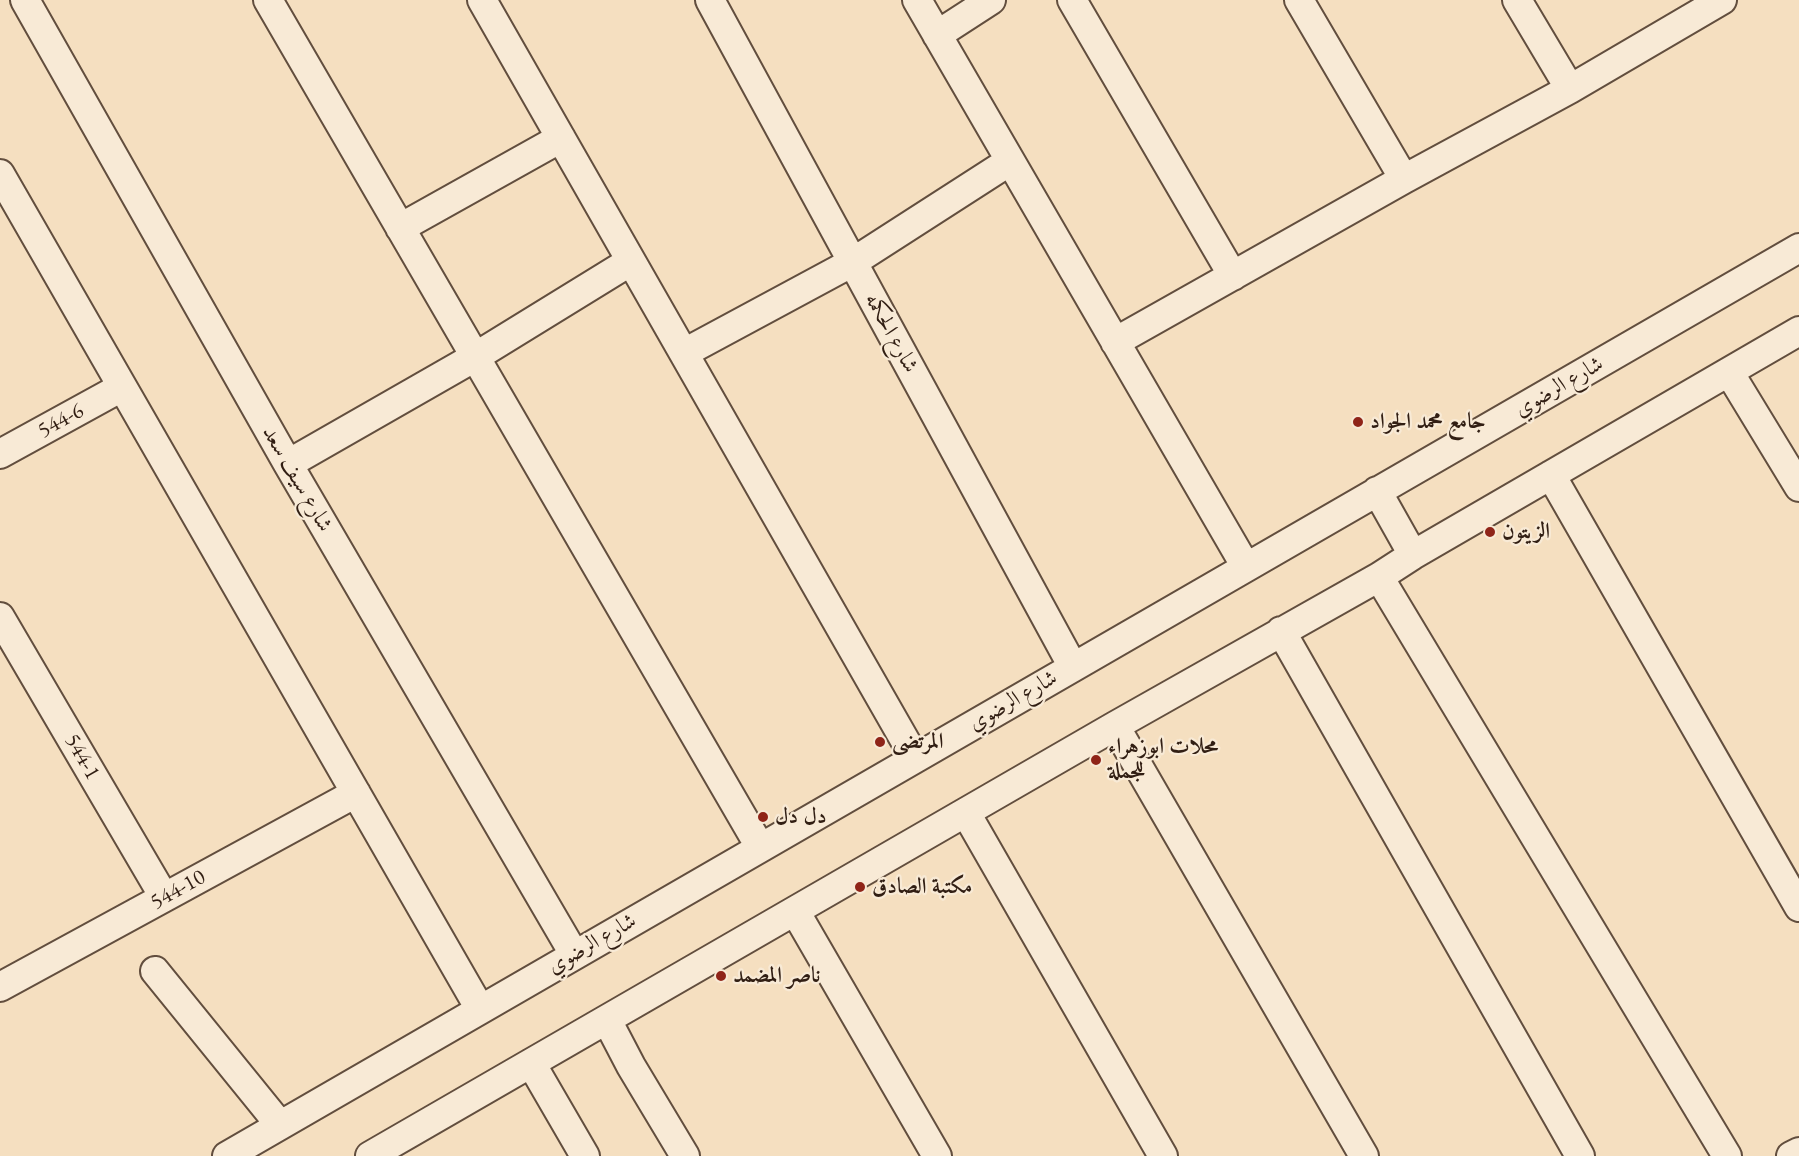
<!DOCTYPE html>
<html>
<head>
<meta charset="utf-8">
<style>
  body { margin:0 }
  canvas { display:block; background:#f5dfc0 }
</style>
</head>
<body>
<canvas width="1799" height="1156"></canvas>
<script>
const ctx = document.querySelector('canvas').getContext('2d');
ctx.lineJoin = 'round';
function poly(rows) {
  const path = new Path2D();
  for (const r of rows) {
    path.moveTo(r[0], r[1]);
    for (let i = 2; i < r.length; i += 2) path.lineTo(r[i], r[i + 1]);
  }
  return path;
}
function strokePath(path, color, width, dash) {
  ctx.strokeStyle = color;
  ctx.lineWidth = width;
  ctx.lineCap = dash ? 'butt' : 'round';
  ctx.setLineDash(dash || []);
  ctx.stroke(path);
}
function drawText(font, color, halo, rows, align = 'center') {
  ctx.font = font + ' "EB Garamond",Amiri,serif';
  ctx.lineWidth = 4.5;
  ctx.setLineDash([]);
  ctx.textBaseline = 'middle';
  ctx.strokeStyle = halo;
  ctx.fillStyle = color;
  for (const [text, x, y, turn = 0] of rows) {
    ctx.save();
    ctx.translate(x, y);
    ctx.rotate((+turn || 0) * Math.PI / 180);
    ctx.textAlign = isNaN(turn) ? turn : align;
    if (halo) ctx.strokeText(text, 0, 0);
    ctx.fillText(text, 0, 0);
    ctx.restore();
  }
}
const minor = poly([
  [25,0,288,464,574,954],
  [268,0,760,847],
  [482,0,915,758],
  [710,0,1073,667],
  [917,0,1246,567],
  [1072,0,1233,276],
  [1299,0,1404,179],
  [1517,0,1570,89],
  [937,35,991,0],
  [0,174,480,1009],
  [400,228,561,138],
  [1115,342,1404,179,1570,89,1722,0],
  [684,353,853,262,1010,161],
  [1729,372,1799,487],
  [0,454,122,387],
  [288,464,475,357,631,261],
  [1551,475,1799,907],
  [1377,491,1413,555],
  [1379,577,1727,1156],
  [0,617,164,897],
  [1281,631,1580,1156],
  [1115,726,1364,1156],
  [966,813,1163,1156],
  [795,911,937,1156],
  [155,971,280,1125],
  [0,987,356,793],
  [607,1020,631,1066,685,1156],
  [531,1063,585,1156],
  [227,1156,1799,248],
  [370,1156,1115,726,1379,577,1413,555,1799,331],
  [1791,1156,1799,1152]
]);
const markers = [
  [1358,422,6,"#8f2418"],
  [1490,532,6,"#8f2418"],
  [880,742,6,"#8f2418"],
  [1096,760,6,"#8f2418"],
  [763,817,6,"#8f2418"],
  [860,887,6,"#8f2418"],
  [721,976,6,"#8f2418"]
];
const streetNames = [
  ["شارع الحكمه",891,333,61],
  ["شارع الرضوي",1559,387,-30],
  ["544-6",61,421,-29],
  ["شارع سيف سعد",297,479,60],
  ["شارع الرضوي",1013,701,-30],
  ["544-1",82,757,60],
  ["544-10",178,890,-29],
  ["شارع الرضوي",592,944,-30]
];
const poiNames = [
  ["جامع محمد الجواد",1370,422],
  ["الزيتون",1502,532],
  ["المرتضى",892,742],
  ["محلات ابوزهراء",1108,747],
  ["للجملة",1108,772],
  ["دل دل",775,817],
  ["مكتبة الصادق",872,887],
  ["ناصر المضمد",733,976]
];
strokePath(minor, '#624e3e', 32);
strokePath(minor, '#f8ead6', 28);
for (const [x, y, r, color] of markers) {
  const dot = new Path2D();
  dot.arc(x, y, r, 0, 2 * Math.PI);
  ctx.fillStyle = color;
  ctx.fill(dot);
  strokePath(dot, '#f8ead6', 2);
}
drawText('22px', '#311e13', '#f8ead6', streetNames);
drawText('bold 22px', '#311e13', '#f8ead6', poiNames, 'left');
</script>
</body>
</html>
